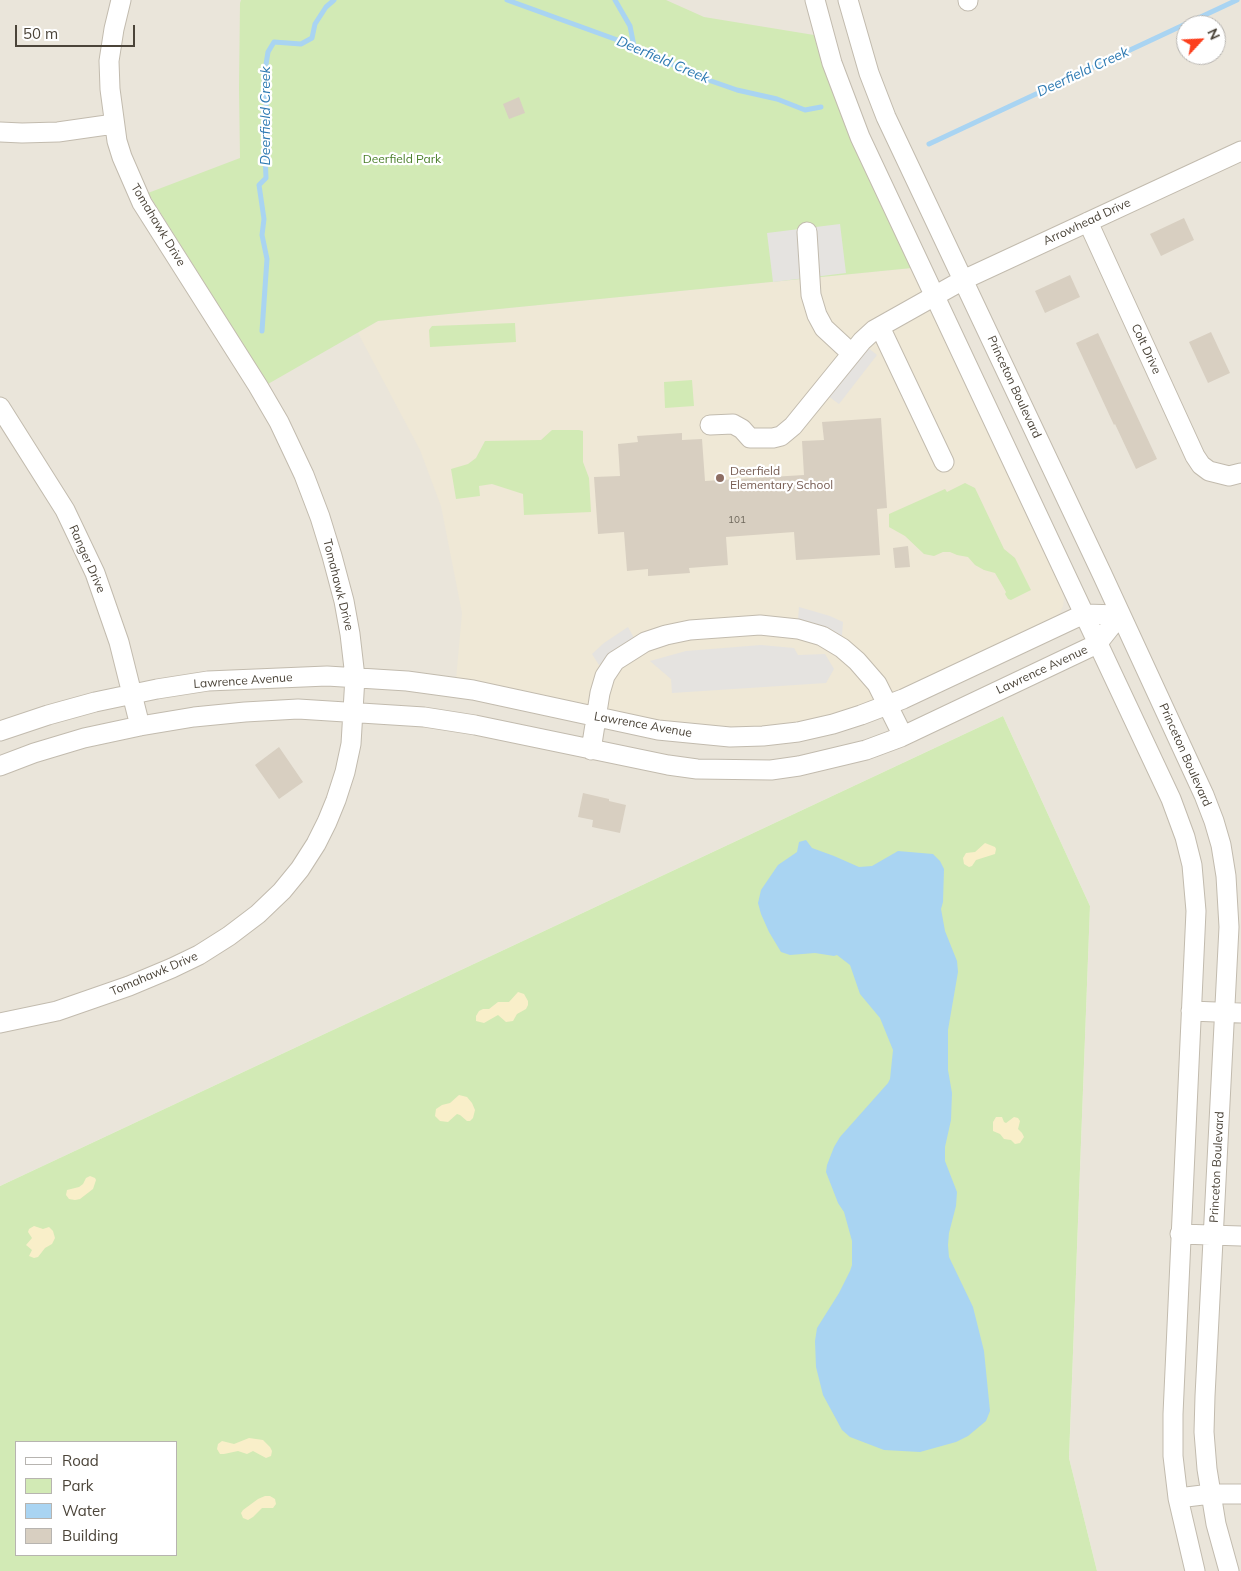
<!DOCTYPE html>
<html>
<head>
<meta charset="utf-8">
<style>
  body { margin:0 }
  #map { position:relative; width:1241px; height:1571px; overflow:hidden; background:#f6f3ec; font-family:Mulish,sans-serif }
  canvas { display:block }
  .legend { position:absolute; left:15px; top:1441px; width:162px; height:115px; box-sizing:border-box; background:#fff; border:1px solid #b7b4b0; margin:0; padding:6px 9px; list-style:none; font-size:15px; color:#4b4439 }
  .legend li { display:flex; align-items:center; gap:10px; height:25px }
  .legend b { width:25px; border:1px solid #b7b4b0 }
  .north { position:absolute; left:1176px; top:15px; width:50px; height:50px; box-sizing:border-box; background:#fff; border:1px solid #b7b4b0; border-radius:50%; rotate:65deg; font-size:14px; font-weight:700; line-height:20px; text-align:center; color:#4b4439 }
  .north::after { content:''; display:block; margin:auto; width:18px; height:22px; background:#fc3f1d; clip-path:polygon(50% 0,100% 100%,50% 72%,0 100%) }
  .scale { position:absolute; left:15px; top:25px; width:120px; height:22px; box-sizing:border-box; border:2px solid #4b4439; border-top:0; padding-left:6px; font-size:15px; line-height:18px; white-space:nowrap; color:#4b4439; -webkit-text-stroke:4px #fff; paint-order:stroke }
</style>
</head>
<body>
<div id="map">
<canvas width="1241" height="1571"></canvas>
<ul class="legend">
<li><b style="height:6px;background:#fff"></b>Road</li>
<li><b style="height:14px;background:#d2eab5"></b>Park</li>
<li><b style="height:14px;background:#a9d4f2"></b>Water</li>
<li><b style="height:14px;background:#d8cfc1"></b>Building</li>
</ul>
<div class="north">N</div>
<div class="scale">50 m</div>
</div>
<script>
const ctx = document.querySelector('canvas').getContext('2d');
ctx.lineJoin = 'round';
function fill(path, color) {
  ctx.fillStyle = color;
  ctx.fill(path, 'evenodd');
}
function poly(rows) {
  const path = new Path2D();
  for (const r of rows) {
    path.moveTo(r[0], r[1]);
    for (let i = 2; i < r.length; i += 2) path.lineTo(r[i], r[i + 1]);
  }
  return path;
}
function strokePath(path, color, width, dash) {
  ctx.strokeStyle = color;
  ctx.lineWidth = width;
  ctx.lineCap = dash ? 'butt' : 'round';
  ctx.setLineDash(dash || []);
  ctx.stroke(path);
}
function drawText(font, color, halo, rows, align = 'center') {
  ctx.font = font + ' Mulish,sans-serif';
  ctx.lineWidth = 4.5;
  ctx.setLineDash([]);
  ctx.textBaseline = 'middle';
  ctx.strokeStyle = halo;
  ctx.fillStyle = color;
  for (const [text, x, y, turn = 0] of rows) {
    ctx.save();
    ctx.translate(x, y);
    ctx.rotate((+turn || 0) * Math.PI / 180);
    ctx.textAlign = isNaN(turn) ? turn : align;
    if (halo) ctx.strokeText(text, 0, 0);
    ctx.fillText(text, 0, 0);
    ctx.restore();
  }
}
const residential = poly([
  [0,0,1241,0,1241,1571,1097,1571,1069,1458,1090,906,1003,716,0,1186],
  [1186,25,1216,25,1216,55,1186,55]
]);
const education = poly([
  [912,268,1061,587,1064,598,1063,606,1060,613,1053,619,906,688,859,707,830,716,796,723,769,726,739,729,652,721,456,679,462,613,441,506,420,450,358,333,378,321]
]);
const green = poly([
  [241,0,666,0,704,17,814,35,833,92,912,268,378,321,268,384,148,193,240,158,239,88,240,3],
  [515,323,516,342,430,347,429,330,432,326],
  [692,380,694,406,665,408,664,382],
  [552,430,579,430,583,431,583,462,589,478,591,512,524,515,523,494,492,484,479,486,480,496,456,499,451,469,468,464,476,458,485,441,541,440],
  [965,483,975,488,1004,549,1015,558,1031,590,1011,600,1008,599,1005,594,1006,592,995,573,984,570,975,565,968,557,957,555,950,552,943,552,934,556,924,554,905,536,889,527,889,514,945,489,947,492],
  [1003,716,1090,906,1069,1458,1097,1571,0,1571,0,1186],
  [16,1442,176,1442,176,1555,16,1555]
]);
const sand = poly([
  [985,843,995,847,996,849,995,854,976,860,972,866,969,867,964,864,963,858,966,853,975,852],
  [518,992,524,994,528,1001,528,1005,526,1009,517,1014,513,1021,506,1022,498,1015,484,1023,476,1021,476,1016,479,1011,483,1009,489,1009,498,1002,509,1002],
  [459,1095,467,1097,472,1103,475,1110,473,1118,470,1121,467,1121,460,1115,457,1114,448,1122,440,1121,435,1116,436,1109,442,1105,450,1103],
  [996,1117,1002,1117,1004,1122,1006,1123,1014,1117,1018,1118,1020,1121,1018,1129,1022,1133,1024,1137,1020,1143,1015,1144,1011,1140,1004,1139,1000,1134,993,1131,993,1122],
  [90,1176,95,1178,96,1180,93,1189,80,1199,75,1200,69,1199,66,1195,67,1190,79,1187,83,1184,86,1178],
  [34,1226,43,1229,49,1227,53,1231,55,1238,52,1244,45,1248,38,1257,34,1258,29,1256,32,1250,26,1245,32,1238,28,1232,29,1229],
  [249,1438,263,1440,270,1447,272,1451,271,1456,266,1458,253,1451,247,1454,238,1451,224,1454,220,1454,217,1449,218,1444,222,1441,234,1444],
  [265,1496,270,1496,275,1499,276,1504,273,1508,262,1508,253,1517,248,1520,243,1518,241,1513,243,1510,258,1499]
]);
const parking = poly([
  [840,224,846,273,773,282,767,233],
  [867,347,877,355,839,404,828,396],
  [799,607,830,616,843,622,842,636,830,629,798,620],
  [628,627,634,638,599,665,592,654,604,643],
  [761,645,794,648,798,655,825,654,834,669,826,683,672,693,671,679,650,661,686,651]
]);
const water = poly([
  [806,840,812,848,834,856,859,867,872,866,898,851,933,854,940,861,944,869,943,902,941,909,945,931,957,961,958,972,948,1030,948,1070,952,1093,951,1120,945,1147,945,1161,957,1192,956,1206,949,1233,948,1245,949,1257,973,1307,984,1351,990,1411,986,1421,968,1436,956,1442,920,1452,884,1450,850,1437,842,1430,823,1395,816,1367,815,1341,817,1328,839,1293,850,1271,852,1265,852,1241,844,1212,838,1203,826,1172,827,1165,834,1147,840,1137,888,1083,890,1079,893,1050,880,1018,860,994,850,965,837,955,834,956,815,953,790,955,781,952,769,932,761,914,758,903,761,890,778,865,797,852,799,842]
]);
const stream = poly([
  [507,0,634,46,694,75,737,90,777,99,805,110,821,107],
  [615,0,630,26,634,46],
  [929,144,1237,0],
  [262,331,267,259,262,235,264,219,259,185,266,178,264,130,267,115,264,77,268,52,274,42,301,44,312,38,315,24,326,7,334,0]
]);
const building = poly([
  [519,97,525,113,509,119,503,104],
  [1184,218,1194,240,1161,256,1150,234],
  [1070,275,1080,297,1045,313,1035,291],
  [1211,332,1230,373,1208,383,1189,342],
  [1098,333,1157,459,1136,469,1115,424,1114,425,1076,343],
  [881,418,887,508,877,509,880,555,796,560,794,532,726,537,728,565,689,568,690,573,648,576,648,569,627,571,624,532,598,534,594,477,620,476,618,444,638,442,637,436,682,433,682,440,702,439,705,481,804,475,802,441,824,440,822,422],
  [908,546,910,567,895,568,893,548],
  [279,747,303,782,279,799,255,765],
  [583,793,609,799,609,801,626,805,620,833,592,827,593,820,578,817]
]);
const minor = poly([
  [815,0,832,63,860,137,1171,799,1185,837,1192,865,1196,911,1173,1414,1173,1456,1178,1498,1195,1571],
  [848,0,869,73,886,117,1102,574,1204,795,1214,821,1221,845,1226,876,1229,927,1205,1396,1204,1432,1207,1469,1216,1524,1229,1571],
  [968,0,968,1],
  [0,132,22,133,58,132,114,124],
  [1088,222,1195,456,1201,465,1209,471,1229,476,1241,473],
  [807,232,811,295,817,315,824,328,851,353],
  [880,327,944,462],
  [0,407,65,510,95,573,119,642,140,726],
  [710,425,733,424,742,429,750,438,773,438,781,436,793,426,862,341,874,330,963,280,1241,151],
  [0,731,48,715,95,702,157,689,208,681,327,676,407,681,473,690,658,730,730,737,763,736,798,732,833,724,861,715,903,699,1084,614,1120,615],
  [591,750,600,693,605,676,615,661,645,642,666,635,690,630,760,625,798,629,822,636,842,648,857,661,877,684,903,736],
  [0,766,34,753,84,738,140,726,194,717,245,712,298,709,424,717,475,725,668,765,697,769,771,770,799,766,866,750,901,737,1097,644,1120,615],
  [1191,1011,1241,1013],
  [0,1023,57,1011,129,986,172,968,199,955,229,936,258,914,282,891,300,869,316,844,327,822,336,800,345,772,351,744,355,677,350,634,344,601,332,556,320,517,304,475,279,422,258,386,142,203,122,157,117,141,110,89,109,61,114,29,121,0],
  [1180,1234,1241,1236],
  [1178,1498,1211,1494,1241,1494]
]);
const markers = [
  [720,478,5,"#8d6e63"]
];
const numberNames = [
  ["101",737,520]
];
const parkNames = [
  ["Deerfield Park",402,159]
];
const streetNames = [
  ["Arrowhead Drive",1087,222,-25],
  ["Tomahawk Drive",158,225,59],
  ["Colt Drive",1146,349,65],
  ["Princeton Boulevard",1014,387,65],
  ["Ranger Drive",87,559,66],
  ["Tomahawk Drive",338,585,76],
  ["Lawrence Avenue",1042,670,-25],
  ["Lawrence Avenue",243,681,-4],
  ["Lawrence Avenue",643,725,10],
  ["Princeton Boulevard",1185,755,66],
  ["Tomahawk Drive",154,974,-23],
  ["Princeton Boulevard",1217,1167,-87]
];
const educationNames = [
  ["Deerfield",730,471],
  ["Elementary School",730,485]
];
const waterNames = [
  ["Deerfield Creek",663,60,23],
  ["Deerfield Creek",1083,72,-25],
  ["Deerfield Creek",266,116,-90]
];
fill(residential, '#eae5da');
fill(education, '#efe8d6');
fill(green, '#d2eab5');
fill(sand, '#f9efc9');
fill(parking, '#e5e3e0');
fill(water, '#a9d4f2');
strokePath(stream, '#a9d4f2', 5);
fill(building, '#d8cfc1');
strokePath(minor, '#c2bbae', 21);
strokePath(minor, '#fff', 19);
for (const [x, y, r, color] of markers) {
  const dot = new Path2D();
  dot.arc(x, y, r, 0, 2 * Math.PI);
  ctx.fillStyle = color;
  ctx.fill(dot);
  strokePath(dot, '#fff', 2);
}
drawText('10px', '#6e675b', null, numberNames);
drawText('12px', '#4a7f2a', '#fff', parkNames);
drawText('12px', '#4b4439', '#fff', streetNames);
drawText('12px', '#785e54', '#fff', educationNames, 'left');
drawText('italic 14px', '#2e7ab2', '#fff', waterNames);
</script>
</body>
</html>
